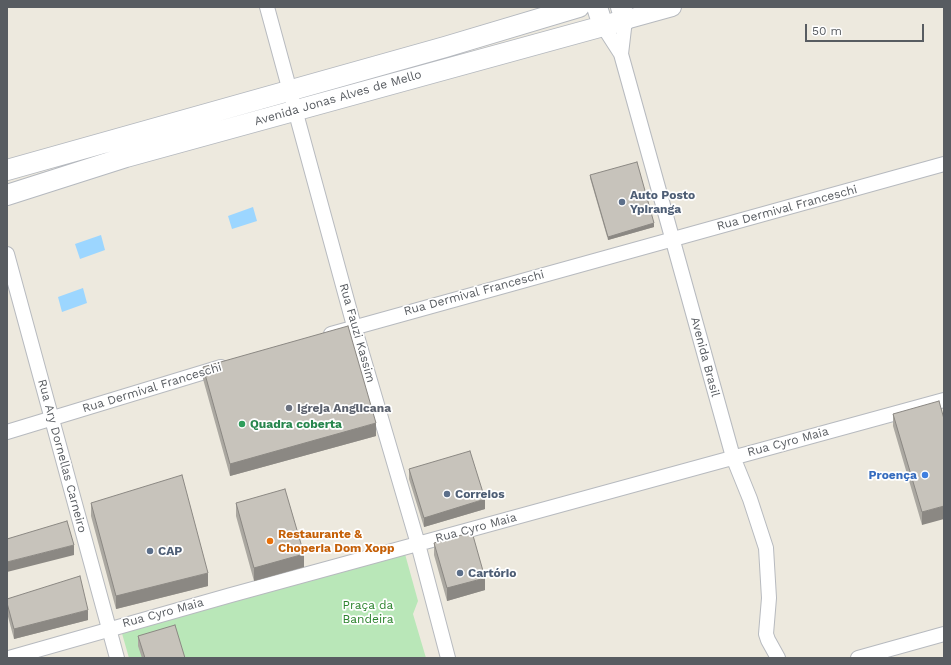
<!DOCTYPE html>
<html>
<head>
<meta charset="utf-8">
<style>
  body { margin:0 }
  #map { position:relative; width:951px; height:665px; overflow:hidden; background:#ede9de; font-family:"Work Sans",sans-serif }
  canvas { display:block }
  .frame { position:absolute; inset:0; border:8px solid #585c61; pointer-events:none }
  .scale { position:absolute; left:805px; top:24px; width:119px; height:18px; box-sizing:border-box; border:2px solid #585c61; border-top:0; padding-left:5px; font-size:12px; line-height:14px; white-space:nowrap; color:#585c61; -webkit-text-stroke:3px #fff; paint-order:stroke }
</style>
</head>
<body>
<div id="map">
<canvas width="951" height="665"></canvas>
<div class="frame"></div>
<div class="scale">50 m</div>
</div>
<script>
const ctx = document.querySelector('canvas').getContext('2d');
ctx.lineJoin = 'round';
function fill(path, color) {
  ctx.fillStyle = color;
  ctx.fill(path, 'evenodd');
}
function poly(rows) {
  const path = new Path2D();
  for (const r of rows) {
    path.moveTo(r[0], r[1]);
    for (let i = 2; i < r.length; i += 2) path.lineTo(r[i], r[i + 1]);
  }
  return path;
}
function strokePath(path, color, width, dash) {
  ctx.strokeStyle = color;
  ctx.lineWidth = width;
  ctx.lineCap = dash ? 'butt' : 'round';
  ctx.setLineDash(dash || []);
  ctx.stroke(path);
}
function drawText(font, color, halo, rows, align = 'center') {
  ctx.font = font + ' "Work Sans",sans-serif';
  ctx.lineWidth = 3.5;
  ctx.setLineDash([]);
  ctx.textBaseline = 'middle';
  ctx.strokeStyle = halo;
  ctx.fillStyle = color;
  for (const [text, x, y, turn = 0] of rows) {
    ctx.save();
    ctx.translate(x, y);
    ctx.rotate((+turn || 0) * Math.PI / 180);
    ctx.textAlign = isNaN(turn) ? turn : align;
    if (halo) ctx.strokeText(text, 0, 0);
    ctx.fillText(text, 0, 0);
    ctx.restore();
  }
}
const green = poly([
  [405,554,418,601,413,614,426,658,129,658,121,630]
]);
const water = poly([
  [253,207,257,221,232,229,228,216],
  [101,235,105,250,80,259,75,244],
  [83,288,87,303,62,312,58,297]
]);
const minor = poly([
  [267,7,354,326,418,544,448,658],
  [603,26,621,54,733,457,750,499,766,548,769,598,766,634,768,640,778,658],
  [621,54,625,20],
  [7,254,117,658],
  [331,334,944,164],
  [7,432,221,367],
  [9,658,231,595,944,400],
  [858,658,944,634]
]);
const tertiary = poly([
  [625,20,672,7]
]);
const secondary = poly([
  [597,7,603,26],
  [7,170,445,47,579,7],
  [7,195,126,157,625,20,621,7]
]);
const wall = poly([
  [590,175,654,227,608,240,590,178],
  [203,367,376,436,230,476,203,379],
  [893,414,944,419,922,525,893,426],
  [409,469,485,509,424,527,409,479],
  [91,503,208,586,116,609,91,516],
  [236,503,304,567,254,581,236,516],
  [434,543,485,590,447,601,434,555],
  [7,599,88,620,14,639,7,613],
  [138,636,185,658,142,658,138,646]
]);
const shadedWall = poly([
  [654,223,654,227,608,240,608,237],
  [376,423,376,436,230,476,230,464],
  [485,499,485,509,424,527,424,518],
  [944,506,944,519,922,525,922,512],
  [74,545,74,555,7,572,7,562],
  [304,554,304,567,254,581,254,568],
  [208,573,208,586,116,609,116,596],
  [485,578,485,590,447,601,447,588],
  [88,610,88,620,14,639,14,629]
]);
const building = poly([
  [637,162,654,223,608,237,590,175,637,162],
  [348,326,376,423,230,464,203,367,348,326],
  [939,401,944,419,944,506,922,512,893,414,939,401],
  [470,451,485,499,424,518,409,469,470,451],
  [182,475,208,573,116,596,91,503,182,475],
  [285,489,304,554,254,568,236,503,285,489],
  [67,521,74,545,7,562,7,539,67,521],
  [472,532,485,578,447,588,434,543,472,532],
  [80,576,88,610,14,629,7,603,7,599,80,576],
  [175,625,185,658,145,658,138,636,175,625]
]);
const markers = [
  [622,202,4,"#5c6f8a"],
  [289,408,4,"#6b7280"],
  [242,424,4,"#2e9e5b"],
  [925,475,4,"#3f7fe0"],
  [447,494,4,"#5c6f8a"],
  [270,541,4,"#e8710a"],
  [150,551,4,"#5c6f8a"],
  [460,573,4,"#5c6f8a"]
];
const streetNames = [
  ["Avenida Jonas Alves de Mello",338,98,-16],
  ["Rua Dermival Franceschi",787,208,-15],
  ["Rua Dermival Franceschi",474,293,-15],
  ["Rua Fauzi Kassim",357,333,74],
  ["Avenida Brasil",705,357,75],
  ["Rua Dermival Franceschi",152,388,-17],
  ["Rua Cyro Maia",788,442,-15],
  ["Rua Ary Dornellas Carneiro",62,456,75],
  ["Rua Cyro Maia",476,528,-15],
  ["Rua Cyro Maia",163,613,-15]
];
const serviceNames = [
  ["Auto Posto",630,195],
  ["Ypiranga",630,209],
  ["Correios",455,494],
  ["CAP",158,551],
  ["Cartório",468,573]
];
const worshipNames = [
  ["Igreja Anglicana",297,408]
];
const leisureNames = [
  ["Quadra coberta",250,424]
];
const shopNames = [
  ["Proença",917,475]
];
const foodNames = [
  ["Restaurante &",278,534],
  ["Choperia Dom Xopp",278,548]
];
const parkNames = [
  ["Praça da",368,605],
  ["Bandeira",368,619]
];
fill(green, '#b9e7b8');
fill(water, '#9cd6ff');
strokePath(minor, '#b7babf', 16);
strokePath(tertiary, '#b7babf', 20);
strokePath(secondary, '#b5b9bf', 22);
strokePath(minor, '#fff', 14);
strokePath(tertiary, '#fff', 18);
strokePath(secondary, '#fff', 20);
fill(wall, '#aba8a1');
fill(shadedWall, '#8b8883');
fill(building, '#c7c3bb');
strokePath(building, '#8b8883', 1);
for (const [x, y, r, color] of markers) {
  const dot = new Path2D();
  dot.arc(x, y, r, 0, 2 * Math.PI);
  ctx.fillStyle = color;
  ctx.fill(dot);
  strokePath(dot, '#fff', 1.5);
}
drawText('12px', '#585c61', '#fff', streetNames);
drawText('bold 12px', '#4e5e75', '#fff', serviceNames, 'left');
drawText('bold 12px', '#5b616d', '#fff', worshipNames, 'left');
drawText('bold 12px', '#27864d', '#fff', leisureNames, 'left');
drawText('bold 12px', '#366cbe', '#fff', shopNames, 'right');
drawText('bold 12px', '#c56008', '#fff', foodNames, 'left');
drawText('12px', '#2d842e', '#fff', parkNames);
</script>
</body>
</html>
